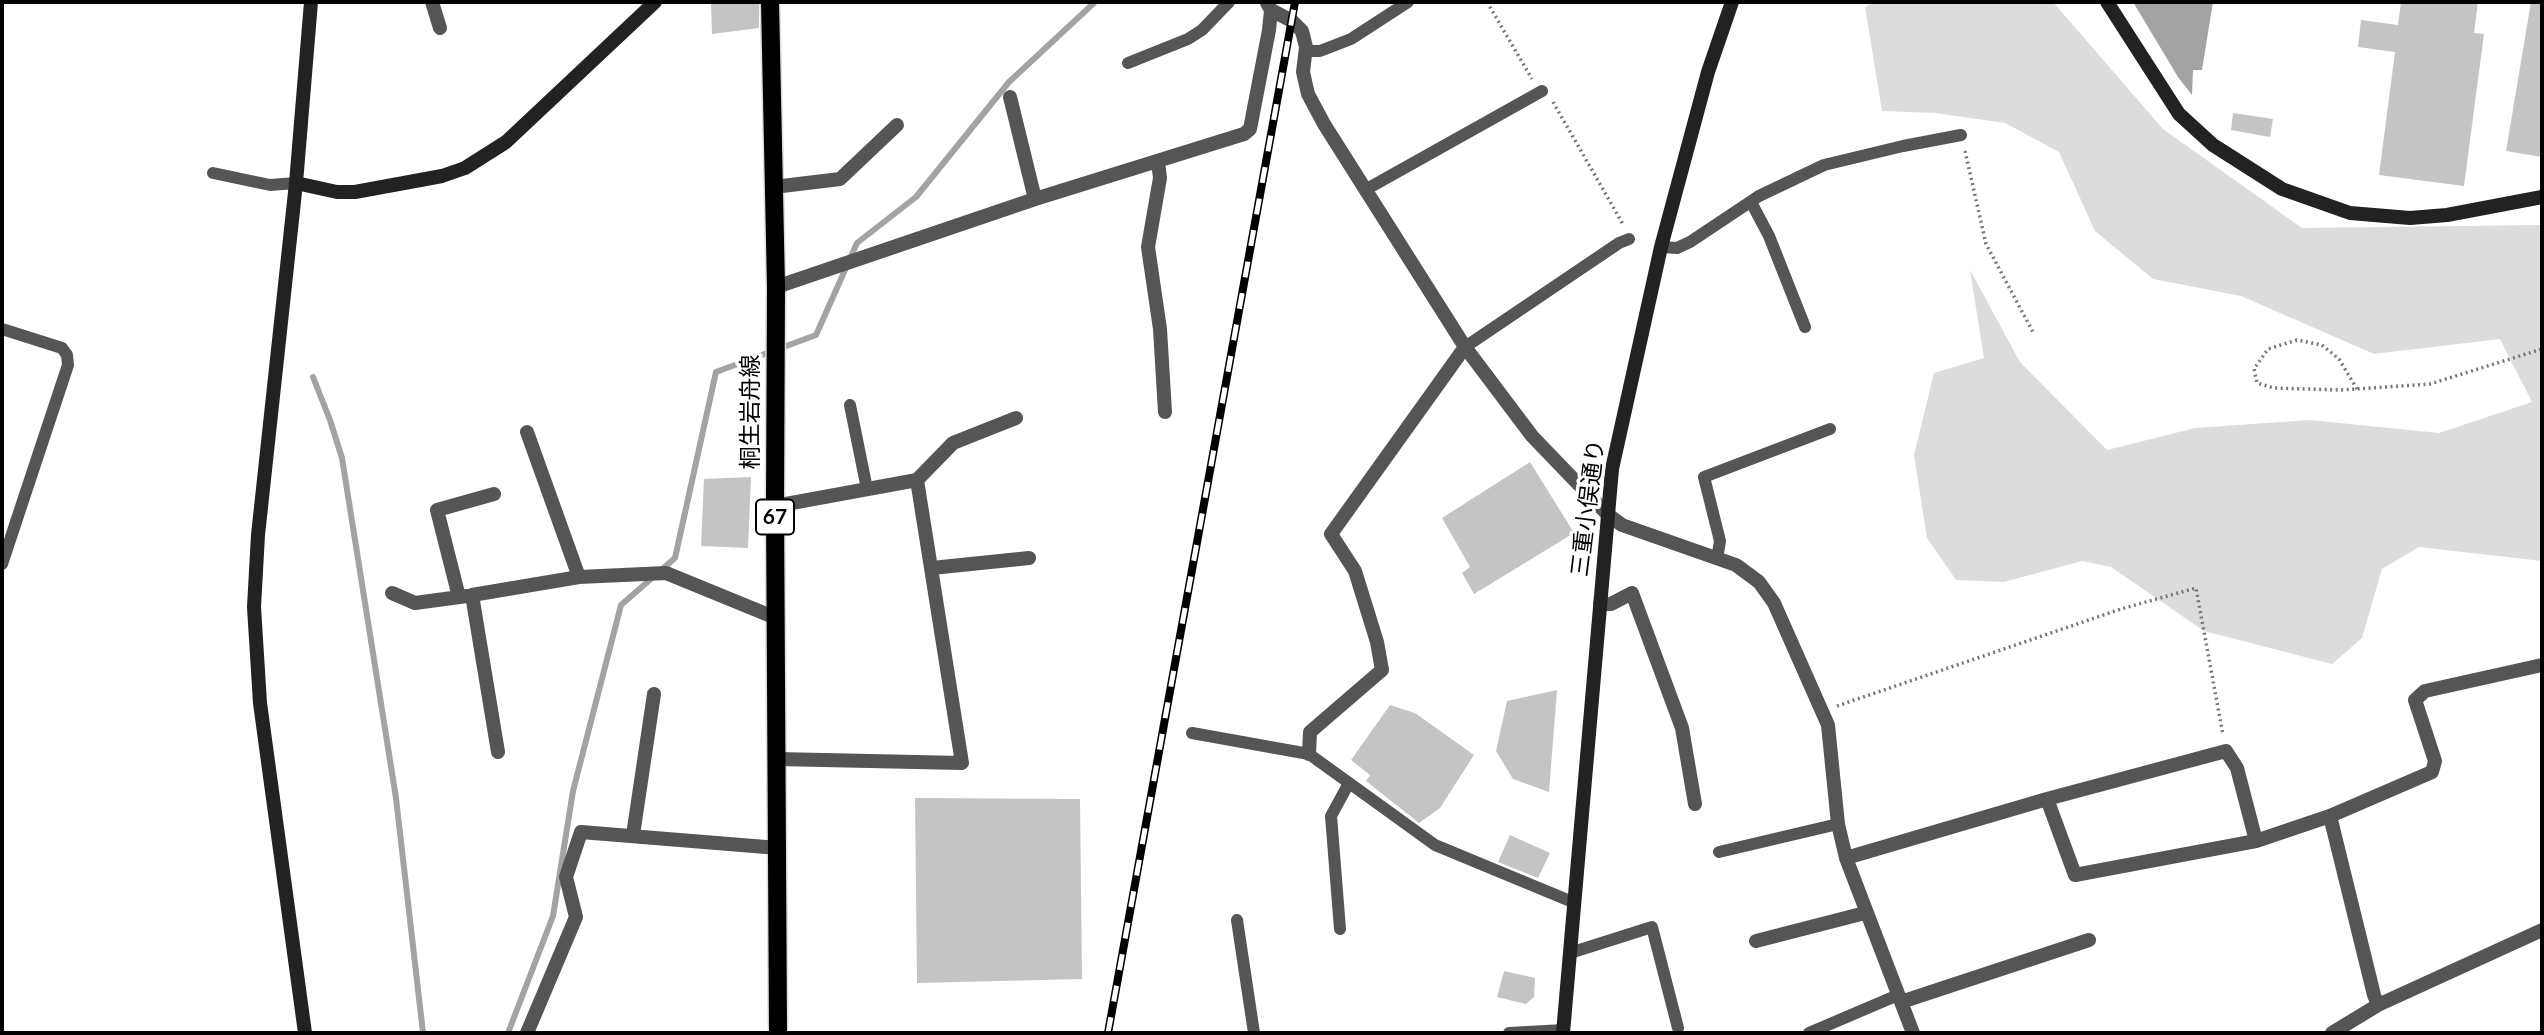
<!DOCTYPE html>
<html>
<head>
<meta charset="utf-8">
<style>
  body { margin:0 }
  #map { position:relative; width:2544px; height:1035px; overflow:hidden; background:#fff; font-family:Lato,sans-serif }
  canvas { display:block }
  .frame { position:absolute; inset:0; border:4px solid #000; pointer-events:none }
</style>
</head>
<body>
<div id="map">
<canvas width="2544" height="1035"></canvas>
<div class="frame"></div>
</div>
<script>
const ctx = document.querySelector('canvas').getContext('2d');
ctx.lineJoin = 'round';
function fill(path, color) {
  ctx.fillStyle = color;
  ctx.fill(path, 'evenodd');
}
function poly(rows) {
  const path = new Path2D();
  for (const r of rows) {
    path.moveTo(r[0], r[1]);
    for (let i = 2; i < r.length; i += 2) path.lineTo(r[i], r[i + 1]);
  }
  return path;
}
function strokePath(path, color, width, dash) {
  ctx.strokeStyle = color;
  ctx.lineWidth = width;
  ctx.lineCap = dash ? 'butt' : 'round';
  ctx.setLineDash(dash || []);
  ctx.stroke(path);
}
function drawText(font, color, halo, rows, align = 'center') {
  ctx.font = font + ' Lato,"Noto Sans JP",sans-serif';
  ctx.lineWidth = 7;
  ctx.setLineDash([]);
  ctx.textBaseline = 'middle';
  ctx.strokeStyle = halo;
  ctx.fillStyle = color;
  for (const [text, x, y, turn = 0] of rows) {
    ctx.save();
    ctx.translate(x, y);
    ctx.rotate((+turn || 0) * Math.PI / 180);
    ctx.textAlign = isNaN(turn) ? turn : align;
    if (halo) ctx.strokeText(text, 0, 0);
    ctx.fillText(text, 0, 0);
    ctx.restore();
  }
}
const green = poly([
  [1874,2,2053,2,2163,129,2302,228,2542,225,2542,561,2419,547,2382,569,2362,638,2332,664,2204,631,2111,567,2082,561,2004,582,1956,580,1927,538,1914,455,1934,373,1984,358,1970,270,2020,362,2107,450,2195,428,2310,420,2439,433,2532,402,2500,339,2374,354,2241,296,2153,279,2095,231,2059,152,2005,123,1935,113,1882,111,1865,7]
]);
const water = poly([
  [2133,2,2213,2,2202,70,2193,70,2192,95,2178,77]
]);
const stream = poly([
  [313,377,330,420,342,458,396,798,423,1033],
  [508,1033,553,916,573,791,621,605,675,558,716,372,816,335,857,243,916,197,1009,82,1095,2]
]);
const building = poly([
  [711,2,759,2,759,28,712,34],
  [2401,2,2478,2,2474,33,2484,34,2464,186,2379,175,2395,52,2358,47,2361,20,2398,25],
  [2531,2,2542,2,2542,157,2506,151],
  [2233,113,2273,119,2270,137,2231,130],
  [1530,462,1574,533,1474,594,1462,573,1470,567,1442,518],
  [751,477,748,548,701,546,704,479],
  [1557,690,1549,792,1513,779,1496,751,1507,701],
  [1390,705,1415,713,1474,755,1440,808,1419,823,1366,781,1370,775,1351,760],
  [915,798,1080,799,1082,979,917,983],
  [1510,835,1550,853,1538,878,1498,862],
  [1504,971,1535,978,1534,997,1526,1004,1497,997]
]);
const path = poly([
  [1487,2,1532,79],
  [1553,102,1624,226],
  [1965,151,1986,244,2034,334],
  [2357,389,2339,359,2322,345,2297,340,2268,349,2254,369,2257,383,2274,388,2340,390,2357,389,2430,384,2542,349],
  [1837,706,2121,609,2196,588,2223,735]
]);
const lane = poly([
  [1306,51,1320,51,1351,39,1408,2],
  [1128,63,1188,39,1202,30,1229,2],
  [213,173,270,185,296,183],
  [1365,190,1542,91],
  [1751,202,1769,236,1805,327],
  [1661,247,1677,248,1690,242,1759,196,1824,165,1903,146,1961,135],
  [2,329,62,348,67,355,68,365,2,564],
  [1465,347,1619,243,1629,239],
  [850,405,867,489],
  [1717,559,1720,541,1704,477,1830,429],
  [1192,733,1309,754,1435,845,1575,903],
  [1719,852,1838,824],
  [1237,920,1254,1033],
  [1340,929,1331,816,1349,783],
  [1570,953,1652,927,1678,1028],
  [1509,1033,1564,1030],
  [1809,1033,1898,995]
]);
const street = poly([
  [432,2,440,28],
  [1271,10,1292,21,1302,31,1306,47,1303,72,1308,94,1324,124,1465,347,1532,436,1607,514,1622,525,1736,565,1759,582,1774,603,1828,725,1838,824,1846,858,1913,1033],
  [1010,97,1035,199],
  [1158,162,1160,178,1148,247,1160,329,1165,412],
  [774,187,840,179,897,125],
  [776,287,1035,199,1244,134,1250,129,1269,30,1271,10,1267,3],
  [527,432,579,577],
  [917,480,953,443,1016,418],
  [775,506,917,480,962,763,777,759],
  [932,568,1029,558],
  [392,593,415,603,467,596],
  [459,597,437,510,494,494],
  [1600,604,1611,604,1632,593,1682,728,1695,804],
  [498,752,472,595,579,577,666,573,776,618],
  [1309,754,1310,732,1382,670,1377,642,1355,571,1331,534,1465,347],
  [2047,799,2075,875,2256,841],
  [2330,816,2374,995,2378,1005],
  [633,835,654,694],
  [1846,858,2047,799,2226,751,2237,768,2256,841,2330,816,2432,772,2435,761,2415,700,2425,691,2542,665],
  [1756,941,1865,913],
  [1901,1002,2089,940],
  [527,1033,576,917,566,877,581,832,778,848],
  [2332,1033,2378,1005,2542,930]
]);
const secondary = poly([
  [2107,2,2179,114,2213,145,2282,189,2350,213,2410,218,2447,215,2542,197],
  [296,183,337,192,355,192,442,176,465,168,506,142,655,2],
  [305,1033,260,703,254,607,258,535,296,183,311,2],
  [1563,1033,1612,469,1661,247,1708,72,1732,2]
]);
const primary = poly([
  [770,2,776,287,775,506,778,1033]
]);
const rail = poly([
  [1108,1033,1295,2]
]);
const shields = [
  [775,517,38]
];
const shieldNames = [
  ["67",775,517]
];
const streetNames = [
  ["桐生岩舟線",751,412,-90],
  ["三重小俣通り",1588,508,-83]
];
fill(green, '#dcdcdc');
fill(water, '#a3a3a3');
strokePath(stream, '#a3a3a3', 6);
fill(building, '#c4c4c4');
strokePath(primary, '#dbdbdb', 21);
strokePath(path, '#777', 3.5, [2, 3.5]);
strokePath(lane, '#555', 12);
strokePath(street, '#555', 14);
strokePath(secondary, '#222', 14);
strokePath(primary, '#000', 18);
strokePath(rail, '#000', 8);
strokePath(rail, '#fff', 5, [16]);
for (const [x, y, w] of shields) {
  const box = new Path2D();
  box.roundRect(x - w / 2, y - 17.5, w, 35, 5);
  ctx.fillStyle = '#fff';
  ctx.fill(box);
  strokePath(box, '#000', 2);
}
drawText('bold 21px', '#000', null, shieldNames);
drawText('23px', '#000', '#fff', streetNames);
</script>
</body>
</html>
